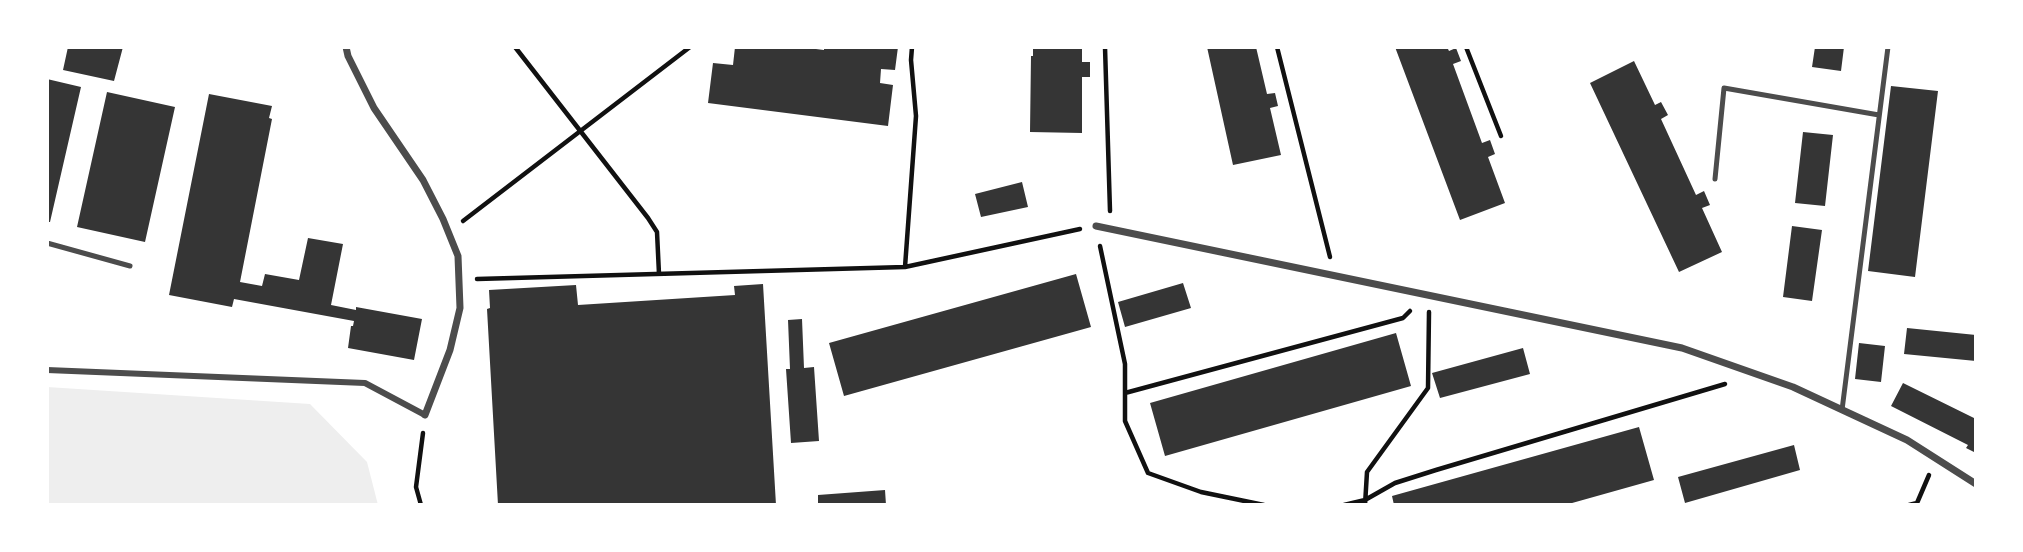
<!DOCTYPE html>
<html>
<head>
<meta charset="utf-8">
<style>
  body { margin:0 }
  #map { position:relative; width:2023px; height:552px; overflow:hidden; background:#fff; font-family:"Titillium Web",sans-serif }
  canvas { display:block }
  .frame { position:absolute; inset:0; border:49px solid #fff; pointer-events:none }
</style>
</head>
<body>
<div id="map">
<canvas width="2023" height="552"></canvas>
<div class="frame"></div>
</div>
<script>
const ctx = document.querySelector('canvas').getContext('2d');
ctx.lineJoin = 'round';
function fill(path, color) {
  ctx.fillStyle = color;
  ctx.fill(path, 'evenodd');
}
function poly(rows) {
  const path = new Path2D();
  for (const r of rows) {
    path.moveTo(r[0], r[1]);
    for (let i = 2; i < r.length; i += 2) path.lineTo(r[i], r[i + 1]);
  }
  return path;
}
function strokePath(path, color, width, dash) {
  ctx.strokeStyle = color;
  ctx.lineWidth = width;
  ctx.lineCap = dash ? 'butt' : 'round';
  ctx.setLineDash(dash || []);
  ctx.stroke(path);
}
const green = poly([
  [47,387,310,404,367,462,378,505,47,505]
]);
const building = poly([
  [68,47,123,47,114,81,63,70],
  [735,47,800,47,824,50,824,47,898,47,895,70,881,69,880,83,893,85,888,126,708,103,713,63,733,65],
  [1033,47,1082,47,1082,62,1090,62,1090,77,1082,77,1082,133,1030,132,1031,56,1033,56],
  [1207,47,1256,47,1267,94,1275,93,1278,106,1270,108,1281,155,1233,165],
  [1395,47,1447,47,1449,51,1456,48,1461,61,1453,64,1482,143,1490,140,1495,154,1488,157,1505,203,1460,220],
  [1815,47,1844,47,1841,71,1812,67],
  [1634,61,1655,105,1661,102,1668,115,1661,119,1696,195,1704,191,1710,205,1702,208,1722,252,1679,272,1590,83],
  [47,79,81,87,50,222,47,222],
  [1891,86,1938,91,1915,277,1868,271],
  [107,92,175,107,145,242,77,227],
  [209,94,272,106,269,118,272,119,240,282,262,286,265,274,299,280,308,238,343,244,331,305,356,310,356,307,422,319,414,360,348,348,351,326,353,326,354,321,234,299,232,307,169,295],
  [1803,132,1833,135,1825,206,1795,203],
  [1022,182,1028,207,981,217,975,194],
  [1792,226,1822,230,1812,301,1783,297],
  [1076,274,1091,327,844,396,829,343],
  [1183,283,1191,308,1125,327,1118,302],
  [763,284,776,505,498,505,487,309,490,308,489,290,576,285,578,305,735,295,734,286],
  [802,319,804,368,814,367,819,441,791,443,786,369,790,369,788,320],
  [1907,328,1976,335,1976,361,1904,354],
  [1396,333,1411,386,1165,456,1150,403],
  [1859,343,1885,346,1881,382,1855,379],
  [1523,348,1530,374,1440,398,1432,373],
  [1903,383,1976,419,1976,453,1966,448,1968,445,1891,406],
  [1639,427,1654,480,1565,505,1394,505,1392,496],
  [1794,445,1800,470,1685,503,1678,477],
  [885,490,886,505,818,505,818,495]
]);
const path = poly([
  [515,47,648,218,657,232,659,274],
  [1105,47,1110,211],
  [1277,47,1330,257],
  [1466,47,1501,136],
  [463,221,690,47],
  [1100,246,1125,364,1125,421,1148,473,1201,492,1264,505],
  [905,267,916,116,911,60,912,47],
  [477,279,905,267,1080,229],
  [1125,393,1403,318,1410,311],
  [421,505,416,487,423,433],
  [1344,505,1365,500,1395,483,1436,470,1725,384],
  [1365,505,1367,472,1428,388,1429,312],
  [1909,505,1917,503,1929,475]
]);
const service = poly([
  [1715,179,1724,88,1879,115],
  [47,243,130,266],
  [1842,410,1888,47]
]);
const pedestrian = poly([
  [47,370,365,383,425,415]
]);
const minor = poly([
  [346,47,348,56,374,108,423,180,443,219,458,256,460,308,450,350,425,415],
  [1096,226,1682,348,1793,387,1907,440,1976,484]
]);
fill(green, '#eee');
fill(building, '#353535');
strokePath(path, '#111', 4.5);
strokePath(service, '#4c4c4c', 5);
strokePath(pedestrian, '#4c4c4c', 6);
strokePath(minor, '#4c4c4c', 7);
</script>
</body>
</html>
